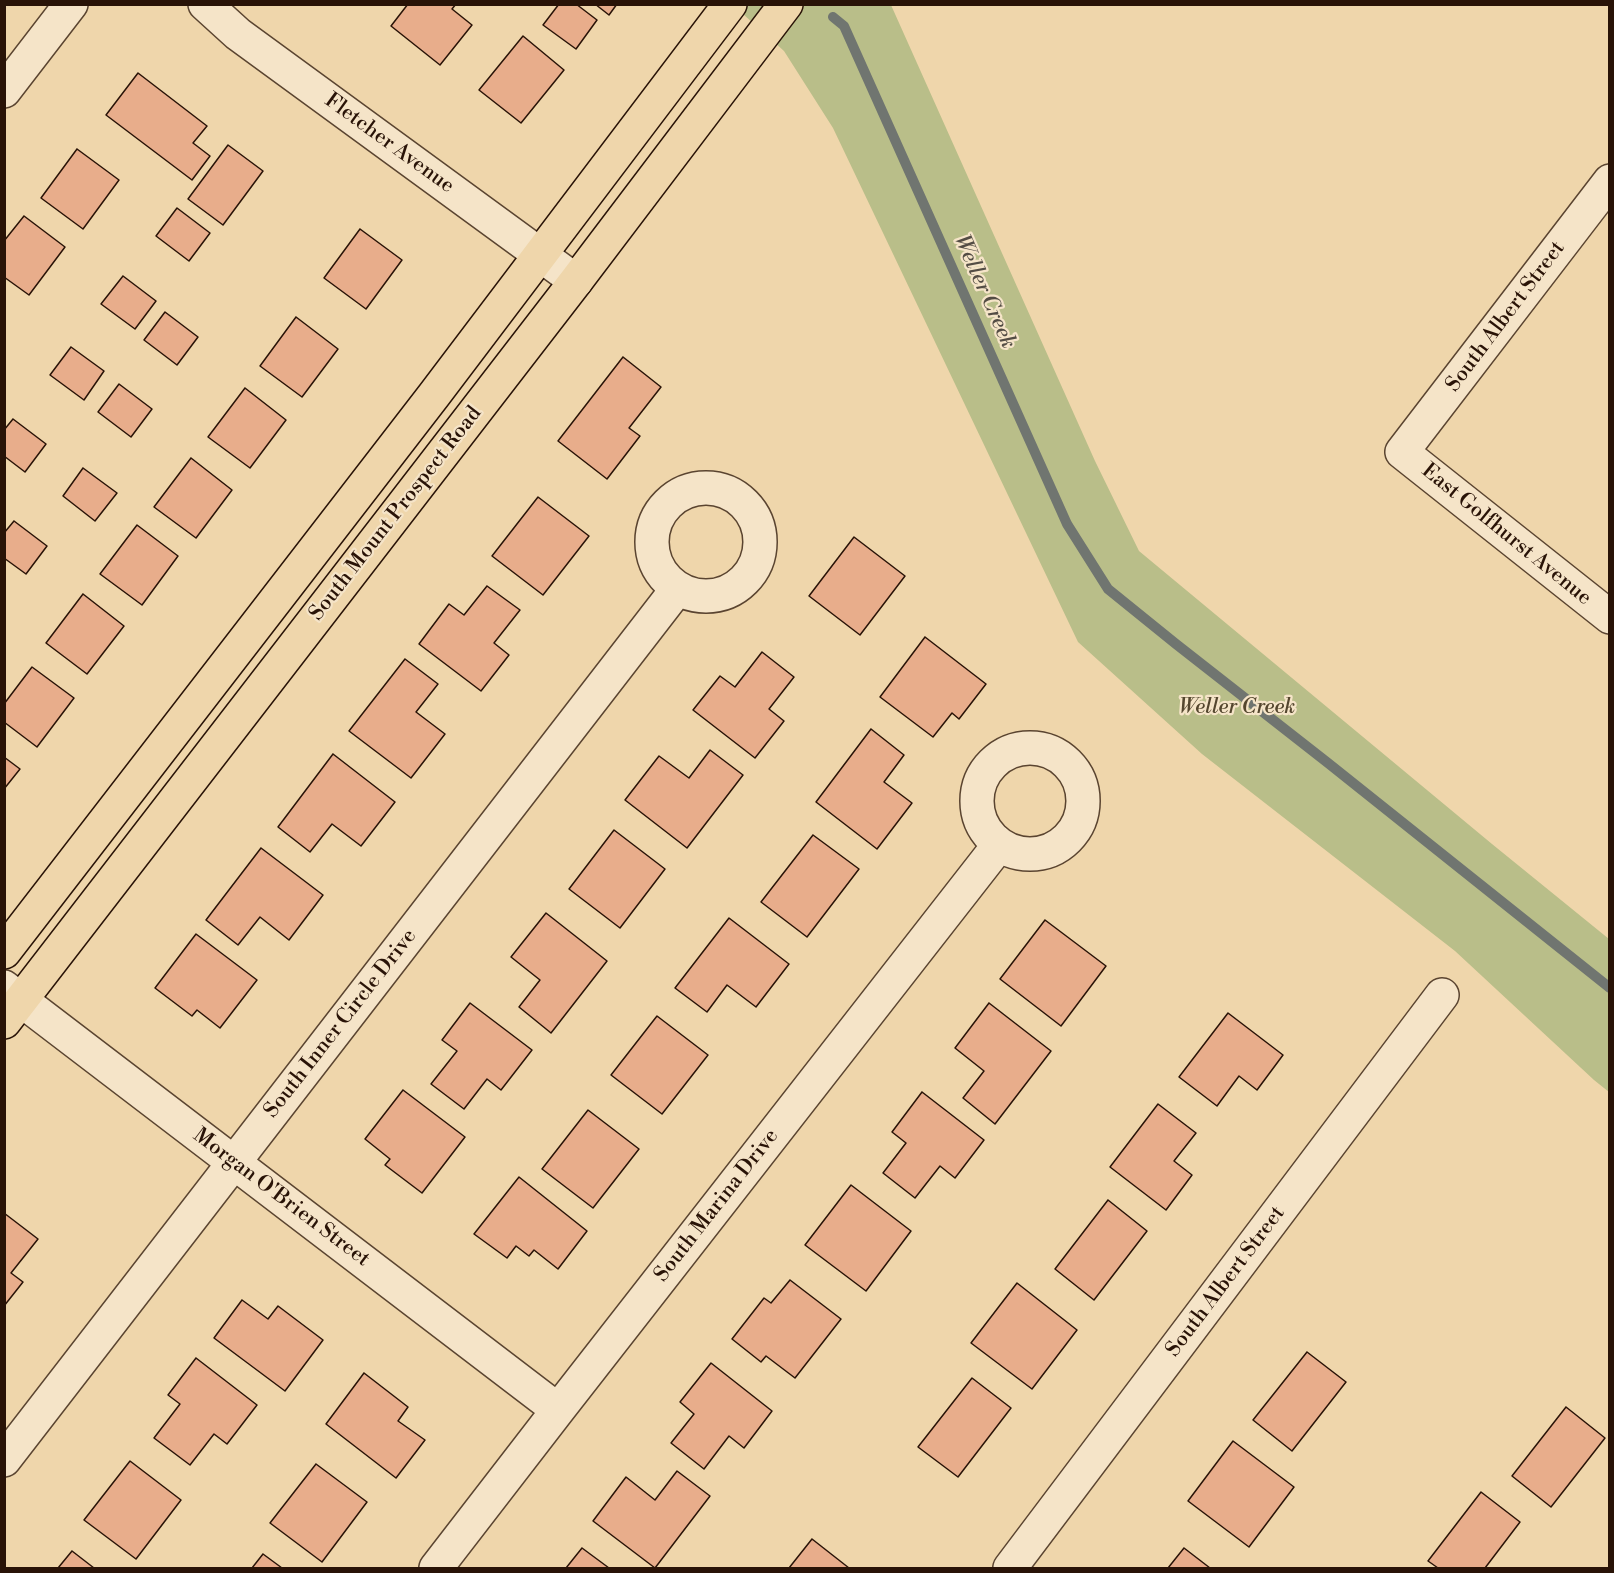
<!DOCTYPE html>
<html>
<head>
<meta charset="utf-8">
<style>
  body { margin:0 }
  #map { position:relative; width:1614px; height:1573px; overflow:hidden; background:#efd6ab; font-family:"Libre Bodoni",serif }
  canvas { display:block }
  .frame { position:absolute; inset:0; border:6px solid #291307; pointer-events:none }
</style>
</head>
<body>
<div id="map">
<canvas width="1614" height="1573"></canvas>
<div class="frame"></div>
</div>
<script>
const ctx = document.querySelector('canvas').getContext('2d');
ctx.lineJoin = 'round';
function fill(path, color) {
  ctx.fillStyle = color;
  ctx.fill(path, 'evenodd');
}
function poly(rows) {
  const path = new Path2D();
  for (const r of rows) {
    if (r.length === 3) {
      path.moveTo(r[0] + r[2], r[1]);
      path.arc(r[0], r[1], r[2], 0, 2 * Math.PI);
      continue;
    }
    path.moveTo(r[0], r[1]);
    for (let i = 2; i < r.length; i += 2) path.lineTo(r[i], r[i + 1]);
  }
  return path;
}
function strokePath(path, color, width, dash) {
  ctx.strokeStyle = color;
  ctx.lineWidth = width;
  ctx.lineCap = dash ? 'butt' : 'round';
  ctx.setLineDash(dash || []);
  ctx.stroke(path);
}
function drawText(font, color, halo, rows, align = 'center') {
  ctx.font = font + ' "Libre Bodoni",serif';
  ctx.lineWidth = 4.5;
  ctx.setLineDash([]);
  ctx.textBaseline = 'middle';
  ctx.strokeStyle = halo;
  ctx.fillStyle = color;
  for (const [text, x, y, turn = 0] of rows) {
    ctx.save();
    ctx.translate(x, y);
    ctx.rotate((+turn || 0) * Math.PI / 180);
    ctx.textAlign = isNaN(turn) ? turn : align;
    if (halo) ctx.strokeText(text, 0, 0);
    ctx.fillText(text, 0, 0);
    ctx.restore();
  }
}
const green = poly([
  [733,5,891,5,1095,461,1139,551,1492,844,1609,939,1609,1092,1594,1080,1455,951,1202,754,1078,642,833,128,784,51]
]);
const stream = poly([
  [833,17,844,26,1067,524,1108,589,1176,644,1328,763,1610,988]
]);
const building = poly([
  [408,4,456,4,452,9,472,25,440,65,391,26,408,4],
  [559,4,576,4,597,20,576,49,543,25,559,4],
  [595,4,617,4,609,15,595,4],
  [523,36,564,70,521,123,479,90,523,36],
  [138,73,207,126,193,143,210,156,192,180,106,115,138,73],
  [228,145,263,171,223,225,188,199,228,145],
  [77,149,119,180,83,229,41,198,77,149],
  [177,208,210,233,189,261,156,236,177,208],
  [24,216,65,247,29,295,4,277,4,241,24,216],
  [360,229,402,260,366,309,324,278,360,229],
  [123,276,156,301,135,329,101,304,123,276],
  [165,312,198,337,177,365,144,340,165,312],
  [296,317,338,349,302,397,260,366,296,317],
  [71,347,104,371,84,400,50,375,71,347],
  [623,357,661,387,629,428,640,436,607,479,558,441,623,357],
  [119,384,152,409,131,437,98,412,119,384],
  [245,388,286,420,250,468,208,437,245,388],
  [13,419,46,444,25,472,4,456,4,430,13,419],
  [191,458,232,490,196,538,154,507,191,458],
  [83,468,117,493,95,521,63,496,83,468],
  [538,497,589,536,543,595,492,556,538,497],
  [14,521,47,546,26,574,4,558,4,533,14,521],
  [137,525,178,556,142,605,100,574,137,525],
  [854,537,905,576,860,635,809,596,854,537],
  [487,586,520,610,494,643,509,655,481,691,419,644,449,604,464,615,487,586],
  [83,594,124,626,87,674,46,643,83,594],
  [925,637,986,684,959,719,952,713,933,737,880,697,925,637],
  [762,652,794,677,769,709,784,721,755,758,693,710,720,676,735,687,762,652],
  [405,659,438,684,416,712,445,734,411,778,349,731,405,659],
  [32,667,74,698,37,747,4,722,4,704,32,667],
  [871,729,904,755,884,782,912,803,877,849,816,802,871,729],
  [710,750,743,775,687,848,625,800,659,756,689,778,710,750],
  [333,754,395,802,361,846,332,824,310,852,278,827,333,754],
  [4,757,20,769,4,789,4,757],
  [614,830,665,869,620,928,569,889,614,830],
  [813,835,859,869,807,937,761,902,813,835],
  [261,848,323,895,289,940,260,917,238,945,206,920,261,848],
  [546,913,607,961,551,1033,519,1007,540,980,511,957,546,913],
  [729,918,789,964,756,1007,727,985,707,1012,675,988,729,918],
  [1045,920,1106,966,1061,1026,1000,979,1045,920],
  [196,934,257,980,220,1028,197,1010,192,1016,155,988,196,934],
  [470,1003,532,1050,501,1090,487,1079,464,1109,431,1084,457,1051,442,1040,470,1003],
  [989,1003,1051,1051,995,1124,963,1098,984,1071,955,1048,989,1003],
  [1228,1013,1283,1055,1257,1090,1239,1076,1217,1106,1179,1077,1228,1013],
  [657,1016,708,1055,662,1114,611,1075,657,1016],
  [403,1090,465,1137,422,1193,385,1165,390,1159,365,1139,403,1090],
  [922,1092,984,1140,955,1178,940,1166,915,1198,883,1173,906,1143,892,1132,922,1092],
  [1158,1104,1196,1133,1174,1161,1192,1175,1166,1210,1110,1167,1158,1104],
  [588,1110,639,1149,593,1208,542,1169,588,1110],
  [519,1177,587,1231,558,1269,534,1250,529,1256,516,1246,507,1258,474,1234,519,1177],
  [851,1185,911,1231,866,1291,805,1245,851,1185],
  [1108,1200,1147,1231,1094,1300,1055,1269,1108,1200],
  [4,1213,38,1239,11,1273,23,1282,4,1306,4,1213],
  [790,1280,841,1319,795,1378,766,1356,761,1362,732,1339,764,1298,771,1303,790,1280],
  [1017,1283,1077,1330,1032,1389,971,1343,1017,1283],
  [242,1300,268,1319,278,1306,323,1340,285,1391,214,1338,242,1300],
  [1307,1352,1346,1382,1292,1451,1253,1420,1307,1352],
  [196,1358,257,1405,227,1444,214,1434,190,1465,154,1438,180,1404,168,1395,196,1358],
  [711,1363,772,1411,744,1448,729,1436,704,1469,671,1443,694,1414,680,1402,711,1363],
  [364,1373,408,1407,398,1421,425,1440,396,1478,326,1424,364,1373],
  [972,1378,1011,1408,958,1477,918,1447,972,1378],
  [1566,1407,1605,1438,1551,1507,1512,1476,1566,1407],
  [1233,1441,1294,1487,1249,1547,1188,1501,1233,1441],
  [130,1461,181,1500,136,1559,84,1520,130,1461],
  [316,1464,367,1502,322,1562,270,1523,316,1464],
  [677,1471,710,1496,655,1568,593,1521,626,1477,655,1500,677,1471],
  [1481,1492,1520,1522,1485,1568,1438,1568,1428,1561,1481,1492],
  [812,1539,849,1568,789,1568,812,1539],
  [582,1548,609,1568,566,1568,582,1548],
  [1184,1548,1210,1568,1168,1568,1184,1548],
  [72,1551,94,1568,58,1568,72,1551],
  [263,1554,282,1568,252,1568,263,1554]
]);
const minor = poly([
  [205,4,238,34,576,281],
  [4,91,71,4],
  [1610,181,1402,452,1610,617],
  [706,542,54],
  [1030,801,53],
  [4,987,558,1410],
  [4,1460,678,588],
  [436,1568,558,1410,999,845],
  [1010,1568,1442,995]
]);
const major = poly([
  [4,952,434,395,730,4],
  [4,1022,576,281,786,4]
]);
const streetNames = [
  ["Fletcher Avenue",389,144,36],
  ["South Albert Street",1506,317,-53],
  ["South Mount Prospect Road",396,514,-52],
  ["East Golfhurst Avenue",1506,535,39],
  ["South Inner Circle Drive",341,1024,-52],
  ["Morgan O'Brien Street",281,1198,37],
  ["South Marina Drive",717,1206,-52],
  ["South Albert Street",1226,1282,-53]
];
const parkNames = [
  ["Weller Creek",1237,708]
];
const waterNames = [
  ["Weller Creek",984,292,66]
];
fill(green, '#b9be89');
strokePath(stream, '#707570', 10);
fill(building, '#e8ad8b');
strokePath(building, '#291307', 1.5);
strokePath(minor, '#5a4430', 36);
strokePath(major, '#291307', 36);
strokePath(minor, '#f5e4c8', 33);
strokePath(major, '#efd6ab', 33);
drawText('21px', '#291307', '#f5e4c8', streetNames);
drawText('italic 21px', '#54462e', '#f5e4c8', parkNames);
drawText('italic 22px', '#534c44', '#f5e4c8', waterNames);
</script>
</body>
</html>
